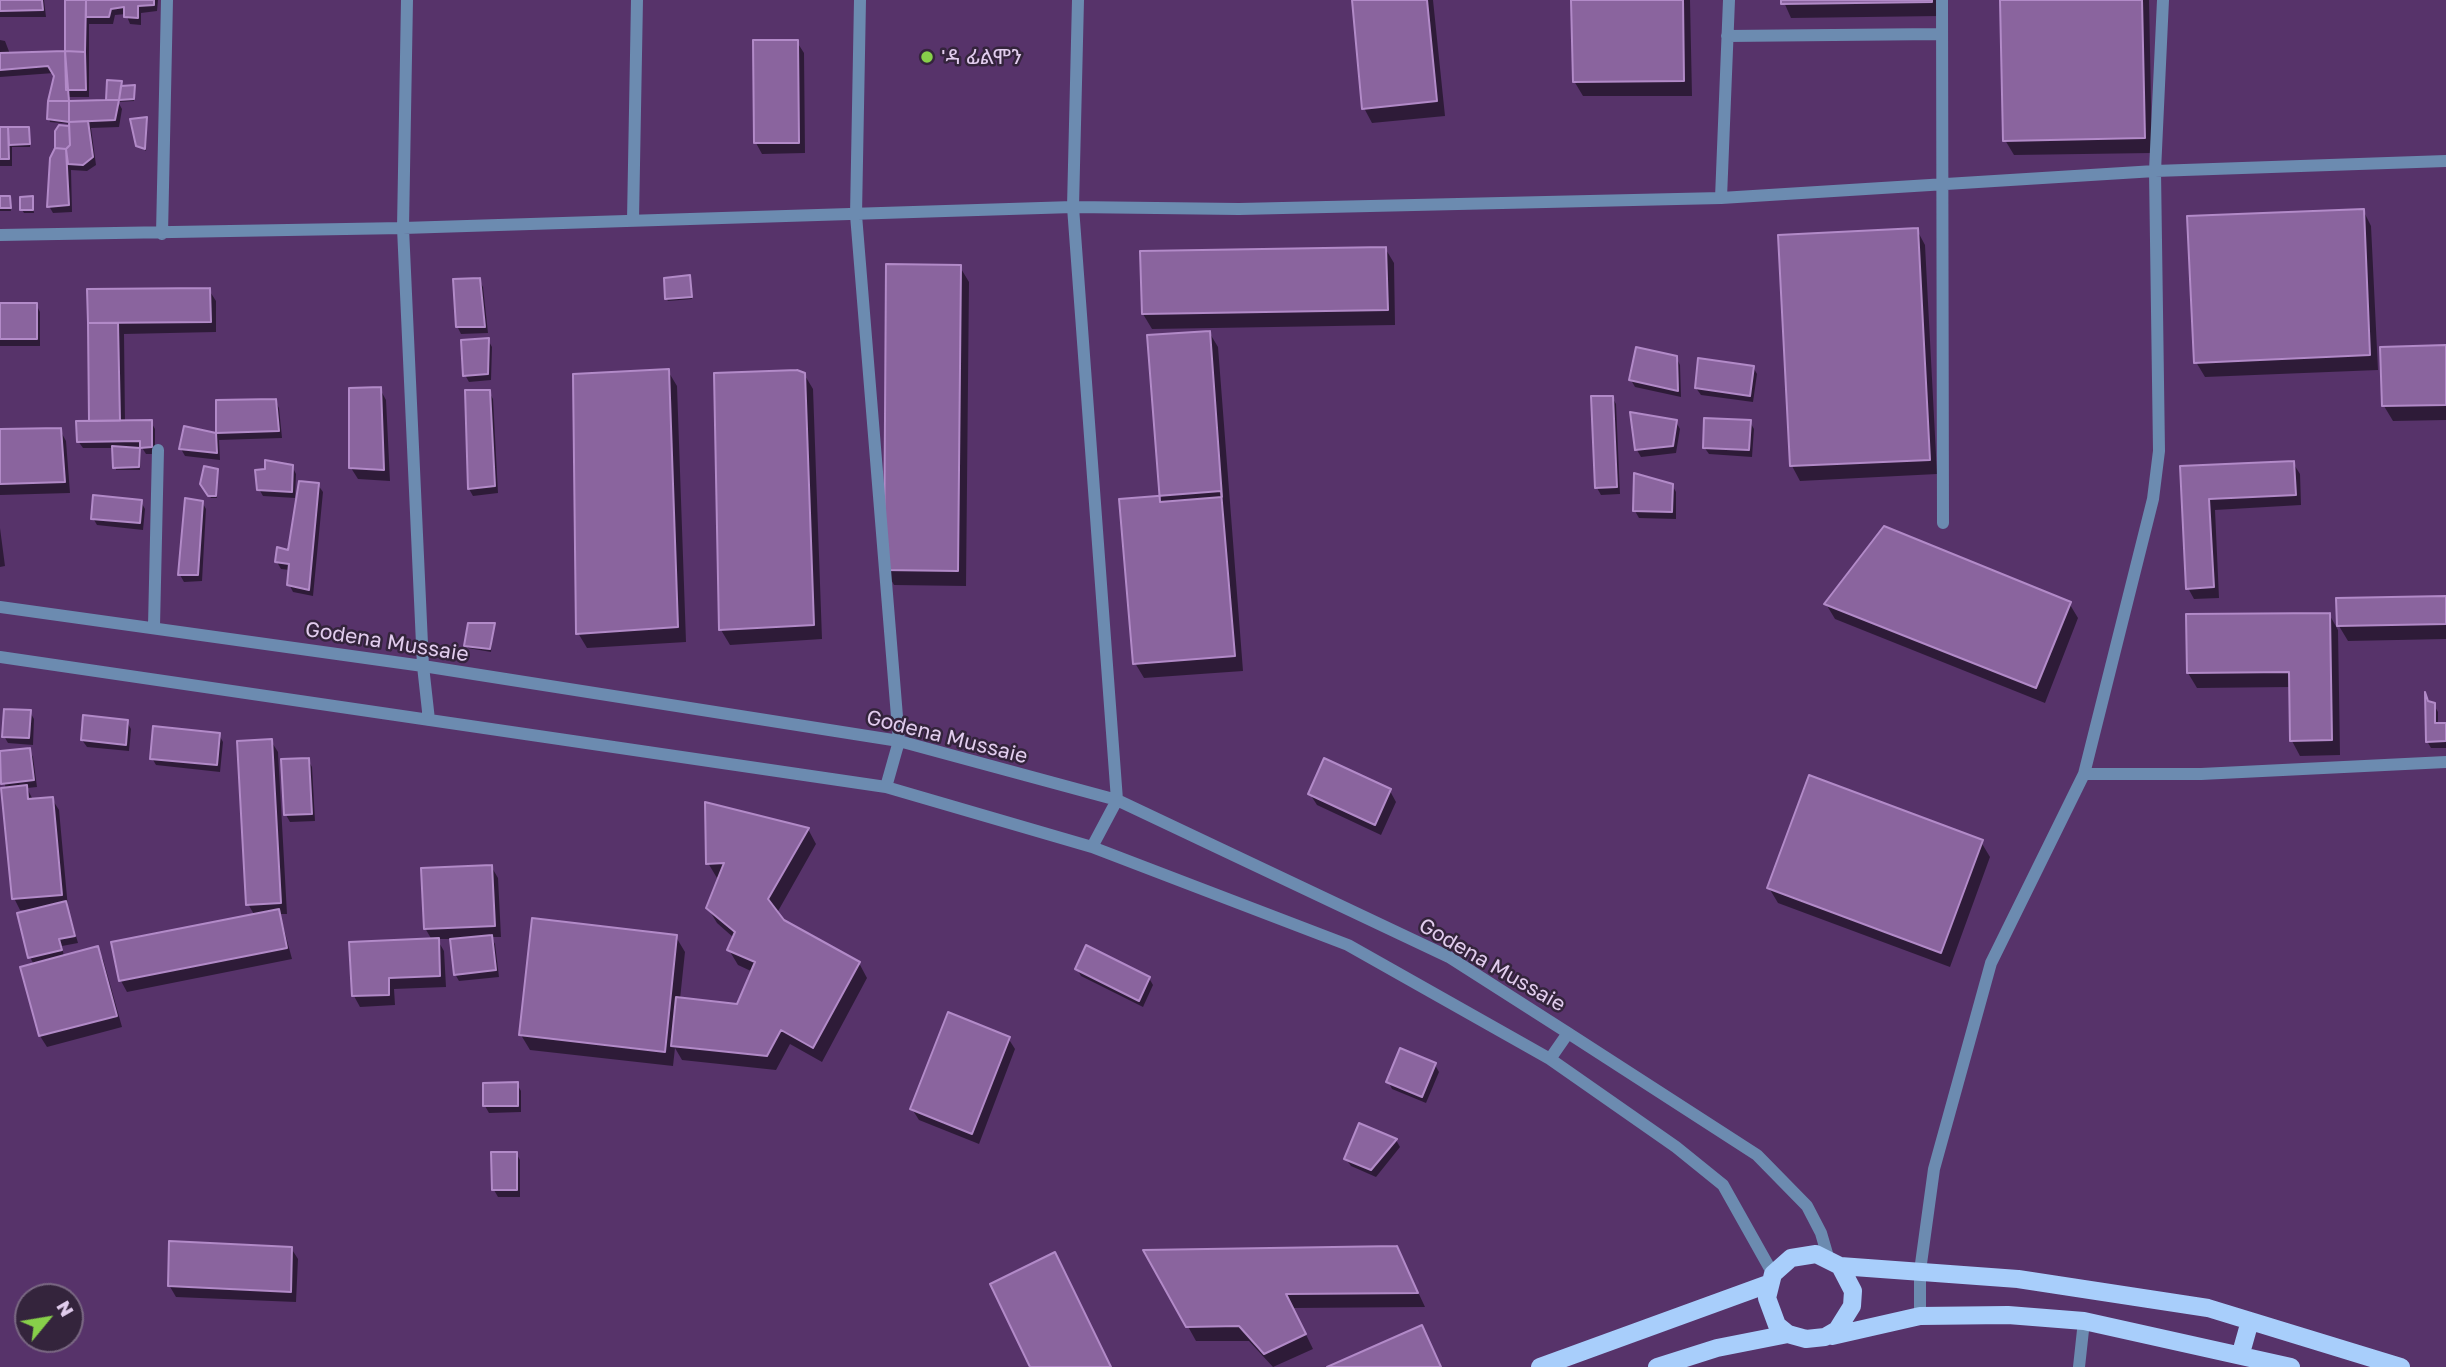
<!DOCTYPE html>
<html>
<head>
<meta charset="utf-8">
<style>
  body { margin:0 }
  #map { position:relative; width:2446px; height:1367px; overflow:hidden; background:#57336a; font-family:"Golos Text",sans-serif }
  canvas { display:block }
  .north { position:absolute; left:14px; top:1283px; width:70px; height:70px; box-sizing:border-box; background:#34243c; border:2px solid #7a6883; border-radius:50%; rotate:60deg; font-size:19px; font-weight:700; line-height:28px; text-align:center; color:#e2cdee }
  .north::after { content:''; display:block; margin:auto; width:24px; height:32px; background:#87cf4a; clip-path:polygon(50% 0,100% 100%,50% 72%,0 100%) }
</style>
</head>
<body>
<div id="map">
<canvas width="2446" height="1367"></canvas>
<div class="north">N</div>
</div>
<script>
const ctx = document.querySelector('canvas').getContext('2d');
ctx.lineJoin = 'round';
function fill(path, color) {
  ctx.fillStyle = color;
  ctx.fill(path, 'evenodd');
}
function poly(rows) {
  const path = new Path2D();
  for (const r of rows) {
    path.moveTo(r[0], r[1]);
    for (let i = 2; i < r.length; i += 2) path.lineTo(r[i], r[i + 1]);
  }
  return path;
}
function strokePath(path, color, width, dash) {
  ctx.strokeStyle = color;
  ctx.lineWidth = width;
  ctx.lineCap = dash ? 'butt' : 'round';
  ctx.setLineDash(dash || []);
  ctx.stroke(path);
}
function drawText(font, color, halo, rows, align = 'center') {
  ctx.font = font + ' "Golos Text","Noto Sans Ethiopic",sans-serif';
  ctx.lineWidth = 5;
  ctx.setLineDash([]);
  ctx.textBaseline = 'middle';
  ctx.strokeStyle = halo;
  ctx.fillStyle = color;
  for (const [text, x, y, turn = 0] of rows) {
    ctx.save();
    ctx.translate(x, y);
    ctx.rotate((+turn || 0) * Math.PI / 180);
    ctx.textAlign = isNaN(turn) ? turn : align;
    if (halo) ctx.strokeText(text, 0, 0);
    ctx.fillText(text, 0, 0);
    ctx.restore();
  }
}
const shadow = poly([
  [0,0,44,0,46,17,0,17],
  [68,0,158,0,157,11,141,13,141,25,130,24,126,14,115,15,113,24,89,24,89,97,69,97,70,103,109,102,121,82,122,88,134,87,134,101,118,102,122,109,119,127,91,128,96,165,87,171,71,170,72,212,53,213,49,206,68,128,71,134,71,124,50,122,49,119,54,73,0,77,0,40,5,41,10,54,66,53],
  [1353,0,1433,0,1445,116,1372,123,1364,108],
  [1573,0,1690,0,1692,96,1583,96,1574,81],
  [1783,0,1939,0,1940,16,1791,18],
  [2002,0,2149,0,2152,153,2014,155,2005,140],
  [797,42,804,53,805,153,762,154,756,143],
  [146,119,147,122,146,151,138,145],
  [0,129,28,129,30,132,30,147,12,147,12,166,0,166],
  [0,198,9,198,11,211,0,211],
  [32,198,34,213,24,213,22,210],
  [2363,210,2371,226,2378,370,2205,377,2196,362],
  [1917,230,1925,245,1937,474,1800,481,1792,466],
  [1385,248,1394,263,1395,325,1152,329,1143,314],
  [960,267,969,282,966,586,894,585,886,570],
  [689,277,692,299,668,301,666,298],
  [479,280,483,287,488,333,461,334,457,326],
  [209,290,216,301,216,332,124,334,125,422,151,422,155,429,155,454,146,454,141,446,140,470,116,470,114,448,83,448,78,441,91,423,89,291],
  [0,304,36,304,40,312,40,346,0,346],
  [1209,332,1218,347,1243,671,1144,678,1135,663,1161,498],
  [488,340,492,347,491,380,469,382,465,375],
  [2446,347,2446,420,2393,421,2384,406],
  [1676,357,1680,365,1681,397,1635,387,1631,380],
  [1753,367,1757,374,1753,402,1701,395,1696,388],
  [668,371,677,386,686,642,587,648,578,633],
  [804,374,813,389,822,639,730,645,721,630],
  [380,389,386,400,390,481,358,479,351,468],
  [489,392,493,399,498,493,473,496,469,489],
  [1612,397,1616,404,1620,494,1601,495,1597,488],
  [275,401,279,408,282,438,219,440,220,460,185,456,181,449,186,429,217,436,218,402],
  [1676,422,1680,429,1676,453,1641,457,1637,450],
  [1750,422,1754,429,1752,457,1709,454,1704,447],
  [60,430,66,441,70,493,0,495,0,431],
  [2293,463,2300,474,2301,505,2215,510,2219,598,2194,599,2188,588,2182,468],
  [292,466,296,474,295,498,263,496,259,489],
  [217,470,217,498,211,498,202,484],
  [318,485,323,492,313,596,293,592,289,584,290,570,281,569,277,562,290,552],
  [1672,485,1676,492,1676,519,1639,518,1635,511],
  [141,502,145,509,143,530,97,525,93,518],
  [202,502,206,509,202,581,184,582,180,575],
  [0,528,5,566,0,567],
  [2446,598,2446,639,2348,641,2339,626],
  [2069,603,2078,618,2045,703,1835,619,1826,604],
  [2329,614,2338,630,2340,755,2300,756,2292,741,2291,687,2197,688,2188,673],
  [494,625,491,652,468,648,466,645],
  [2434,705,2438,712,2438,724,2446,724,2446,748,2431,748,2427,741],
  [30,712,34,719,33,745,8,743,4,736],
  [127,722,131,729,129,751,87,747,82,740],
  [219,735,223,742,220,772,156,765,152,758],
  [271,741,278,752,287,914,280,914,292,959,127,992,121,981,113,944,255,916,248,904],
  [29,750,33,757,37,787,27,788,33,800,52,799,59,810,68,908,78,943,62,946,64,957,97,948,103,959,122,1027,47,1047,40,1036,22,968,34,965,30,957,33,911,20,910,14,898,6,789,0,764,0,753],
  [308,760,312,767,315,821,290,822,286,815],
  [1390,791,1396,802,1381,835,1317,805,1310,794],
  [808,829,816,844,777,913,783,922,859,963,867,978,822,1062,790,1044,776,1070,682,1060,675,1048,673,1066,530,1050,521,1035,676,937,685,952,680,999,738,1005,753,972,738,965,729,950,734,938,717,923,708,908,720,878,717,878,708,863],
  [1981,842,1990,857,1950,967,1778,903,1769,888],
  [491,866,498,878,501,937,491,937,495,944,499,977,459,981,455,974,451,939,437,939,444,951,446,987,394,989,395,1005,360,1007,354,996,432,940,425,928],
  [1077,969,1149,978,1153,985,1143,1007,1081,976],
  [1008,1038,1015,1049,979,1144,919,1120,912,1109],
  [1435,1065,1439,1072,1426,1103,1392,1089,1388,1081],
  [517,1084,521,1091,521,1112,489,1113,485,1106],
  [1396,1140,1400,1147,1376,1177,1351,1166,1346,1159],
  [516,1153,520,1160,520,1197,498,1197,494,1190],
  [291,1248,298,1259,296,1302,176,1297,169,1285],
  [1146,1251,1405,1264,1425,1307,1293,1308,1313,1349,1273,1367,1249,1341,1196,1341]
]);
const building = poly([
  [0,0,42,0,43,10,0,11,0,0],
  [65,0,86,0,85,52,65,51,65,0],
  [86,0,154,0,154,5,138,6,138,18,124,17,124,7,111,9,109,17,86,17,86,0],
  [1352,0,1427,0,1437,101,1362,109,1352,0],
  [1571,0,1683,0,1684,81,1573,82,1571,0],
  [1781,0,1932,0,1932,2,1781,4,1781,0],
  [2000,0,2142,0,2145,138,2003,141,2000,0],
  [753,40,798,40,799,143,754,143,753,40],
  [65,51,69,101,48,101,54,76,48,66,0,70,0,53,65,51],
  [65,51,85,52,86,90,66,90,65,51],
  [107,80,122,81,119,100,106,100,107,80],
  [135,85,134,99,119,100,121,86,135,85],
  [106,100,119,100,115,120,69,122,69,101,106,100],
  [48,101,69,101,69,122,47,119,48,101],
  [147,117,145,149,136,146,130,119,147,117],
  [88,121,93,157,83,165,68,164,66,149,70,145,69,122,88,121],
  [59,125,69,126,70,145,66,149,55,148,55,131,59,125],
  [0,127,8,127,9,159,0,159,0,127],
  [8,127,29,127,30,144,9,145,8,127],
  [55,148,66,149,69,205,47,207,50,158,55,148],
  [0,196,10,196,11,208,0,208,0,196],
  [33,196,33,210,20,210,20,197,33,196],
  [2364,209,2370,355,2194,363,2187,216,2364,209],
  [1918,228,1930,460,1790,466,1778,235,1918,228],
  [1386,247,1388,310,1142,314,1140,251,1386,247],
  [886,264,961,265,958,571,884,570,886,264],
  [690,275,692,297,665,299,664,278,690,275],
  [480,278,485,327,456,327,453,279,480,278],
  [210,288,211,322,88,323,87,289,210,288],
  [0,303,37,303,37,339,0,339,0,303],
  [88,323,118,323,120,421,89,421,88,323],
  [1210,331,1222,497,1160,502,1147,335,1210,331],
  [489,338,488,374,463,376,461,340,489,338],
  [2446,345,2446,405,2382,406,2380,347,2446,345],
  [1636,347,1677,356,1678,391,1629,380,1636,347],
  [1698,358,1754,366,1750,396,1695,388,1698,358],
  [669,369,678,627,576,634,573,374,669,369],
  [797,370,805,373,814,625,719,630,714,373,797,370],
  [381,387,384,470,349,468,349,388,381,387],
  [465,390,490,390,495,486,468,489,465,390],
  [1591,396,1613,396,1617,487,1595,488,1591,396],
  [276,399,279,431,216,433,216,400,276,399],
  [1630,412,1677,420,1673,446,1635,450,1630,412],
  [1704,418,1751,420,1749,450,1703,448,1704,418],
  [152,420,152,447,140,448,140,441,77,442,76,421,152,420],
  [184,426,216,433,217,453,179,449,184,426],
  [61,428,65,482,0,484,0,429,61,428],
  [112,446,140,448,139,467,113,468,112,446],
  [265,460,293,465,292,492,257,490,255,470,265,469,265,460],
  [2294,461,2296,495,2209,499,2214,587,2186,589,2180,466,2294,461],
  [204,466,218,469,216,496,208,496,200,484,204,466],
  [1634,473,1673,484,1672,512,1633,511,1634,473],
  [299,481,319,483,309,590,287,585,289,564,275,562,277,547,288,550,299,481],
  [1221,491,1235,656,1133,664,1119,499,1221,491],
  [93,495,142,500,140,523,91,519,93,495],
  [185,498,203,501,198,575,178,575,185,498],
  [1884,526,2071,602,2036,688,1824,604,1884,526],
  [2446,596,2446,624,2337,626,2336,598,2446,596],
  [2330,613,2332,740,2290,741,2289,672,2187,673,2186,614,2330,613],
  [468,623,495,623,490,649,464,646,468,623],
  [2425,692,2428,701,2435,703,2435,723,2446,723,2446,741,2426,742,2425,692],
  [4,709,31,710,29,738,2,737,4,709],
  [83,715,128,720,126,745,81,740,83,715],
  [153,726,220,733,217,765,150,759,153,726],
  [272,739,281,903,246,905,237,741,272,739],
  [30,748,34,780,1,784,0,751,30,748],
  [309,758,312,814,284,815,281,759,309,758],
  [1324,758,1391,789,1375,825,1308,794,1324,758],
  [1809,775,1983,840,1941,953,1767,888,1809,775],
  [27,785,28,799,53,797,62,895,12,899,1,788,27,785],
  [705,802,809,828,768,899,784,920,860,962,813,1048,781,1030,767,1056,671,1046,676,997,737,1004,755,962,727,950,735,932,706,908,724,863,706,864,705,802],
  [492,865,495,926,424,929,421,868,492,865],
  [66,901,75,936,59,939,62,950,28,958,17,913,66,901],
  [279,909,287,948,119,981,111,942,279,909],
  [532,918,677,935,665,1052,519,1035,532,918],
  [492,935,496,970,454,975,450,939,492,935],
  [439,938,440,976,389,978,389,995,352,996,349,942,439,938],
  [1086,945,1150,977,1139,1001,1075,969,1086,945],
  [98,946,117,1016,39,1036,20,967,98,946],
  [948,1012,1010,1037,972,1134,910,1109,948,1012],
  [1400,1048,1436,1063,1422,1097,1386,1082,1400,1048],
  [518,1082,518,1106,483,1106,483,1083,518,1082],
  [1359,1123,1397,1139,1371,1170,1344,1159,1359,1123],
  [491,1152,517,1152,517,1190,492,1190,491,1152],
  [169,1241,292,1247,291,1292,168,1286,169,1241],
  [1397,1246,1418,1293,1286,1294,1306,1334,1264,1354,1239,1326,1186,1327,1143,1250,1397,1246],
  [1055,1252,1111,1367,1030,1367,990,1284,1055,1252],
  [1422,1325,1441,1367,1327,1367,1422,1325]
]);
const minor = poly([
  [407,0,403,228,423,666,429,720],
  [860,0,856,215,899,741,886,787],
  [1078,0,1073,207,1117,800,1092,847],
  [1942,0,1943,523],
  [1727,36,1940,34],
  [1721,198,1729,0],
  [633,220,637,0],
  [162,234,167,0],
  [0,235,403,228,1073,207,1239,209,1721,198,2155,171,2446,161],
  [0,607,423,666,899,741,1117,800,1449,957,1568,1033,1757,1155,1807,1206,1821,1233,1828,1257],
  [154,626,158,450],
  [0,657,886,787,1092,847,1348,945,1550,1059,1676,1147,1723,1185,1773,1274],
  [2084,774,2201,774,2446,762],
  [1550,1059,1568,1033],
  [1920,1316,1920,1271,1934,1169,1991,963,2084,774,2153,499,2159,451,2155,171,2163,0],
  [2079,1367,2084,1321]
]);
const major = poly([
  [1840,1266,1853,1291,1852,1306,1837,1330,1825,1337,1806,1339,1788,1334,1777,1325,1767,1298,1773,1274,1791,1258,1816,1254,1840,1266,2018,1279,2208,1308,2401,1367],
  [1832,1336,1920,1316,2008,1315,2084,1321,2291,1367],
  [2241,1353,2250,1321],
  [1540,1367,1768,1284],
  [1657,1367,1717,1348,1788,1334]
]);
const markers = [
  [927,57,7,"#87cf4a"]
];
const poiNames = [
  ["'ዳ ፊልሞን",941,57]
];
const streetNames = [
  ["Godena Mussaie",387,642,9],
  ["Godena Mussaie",947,737,14],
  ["Godena Mussaie",1492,965,30]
];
fill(shadow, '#0007');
fill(building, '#8a649e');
strokePath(building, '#b28ac8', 2);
strokePath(minor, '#6c8bb0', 12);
strokePath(major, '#a8cefb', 18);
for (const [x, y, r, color] of markers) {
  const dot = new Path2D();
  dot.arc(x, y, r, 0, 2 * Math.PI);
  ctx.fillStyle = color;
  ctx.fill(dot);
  strokePath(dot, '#34243c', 2.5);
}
drawText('21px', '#e2cdee', '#34243c', poiNames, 'left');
drawText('21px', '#e2cdee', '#34243c', streetNames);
</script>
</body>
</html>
